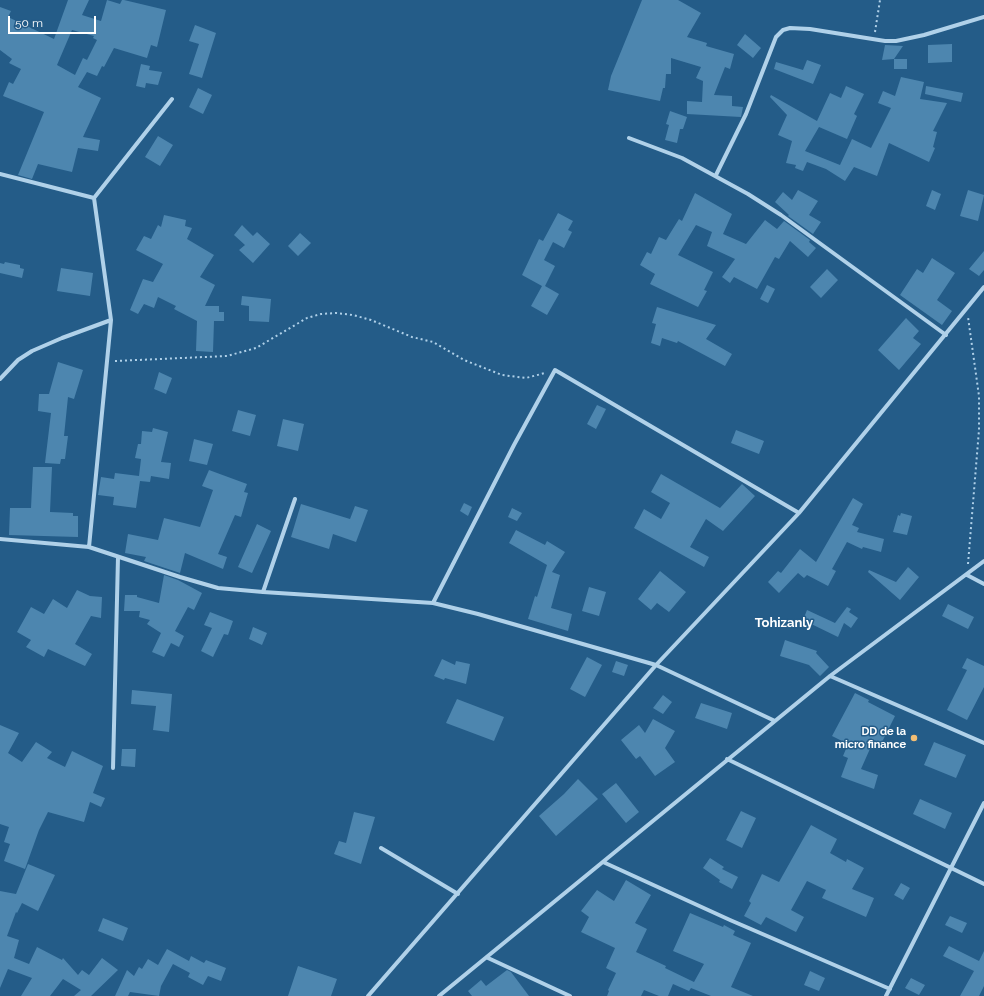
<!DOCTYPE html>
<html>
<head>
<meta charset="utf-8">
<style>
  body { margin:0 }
  #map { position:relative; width:984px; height:996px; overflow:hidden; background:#245c88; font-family:Raleway,sans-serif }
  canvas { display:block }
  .scale { position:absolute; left:8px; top:16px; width:88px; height:18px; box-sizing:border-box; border:2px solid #fff; border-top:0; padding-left:5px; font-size:12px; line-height:14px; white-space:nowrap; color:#fff; -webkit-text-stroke:3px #245c88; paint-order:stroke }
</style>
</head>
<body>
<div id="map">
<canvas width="984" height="996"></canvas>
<div class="scale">50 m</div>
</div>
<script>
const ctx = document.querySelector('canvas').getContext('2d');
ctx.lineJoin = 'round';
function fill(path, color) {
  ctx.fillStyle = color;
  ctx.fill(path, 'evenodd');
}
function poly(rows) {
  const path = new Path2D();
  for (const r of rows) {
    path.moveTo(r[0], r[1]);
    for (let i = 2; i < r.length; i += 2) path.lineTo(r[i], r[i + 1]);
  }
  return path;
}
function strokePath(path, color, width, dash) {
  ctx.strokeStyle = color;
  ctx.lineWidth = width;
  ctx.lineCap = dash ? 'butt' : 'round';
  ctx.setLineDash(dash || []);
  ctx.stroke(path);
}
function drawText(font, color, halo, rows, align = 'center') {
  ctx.font = font + ' Raleway,sans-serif';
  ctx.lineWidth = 3;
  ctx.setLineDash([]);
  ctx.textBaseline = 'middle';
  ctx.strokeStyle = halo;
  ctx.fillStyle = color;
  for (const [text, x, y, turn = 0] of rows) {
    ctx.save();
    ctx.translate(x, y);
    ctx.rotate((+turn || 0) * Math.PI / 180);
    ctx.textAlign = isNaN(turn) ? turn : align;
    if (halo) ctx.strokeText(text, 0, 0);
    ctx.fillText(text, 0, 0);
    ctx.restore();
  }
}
const building = poly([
  [68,0,89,0,82,15,101,21,107,0,120,4,122,0,124,0,166,10,157,47,151,45,147,58,114,48,104,67,102,66,97,76,87,72,78,87,101,98,83,137,100,140,98,151,78,148,72,172,38,164,32,179,18,175,44,112,3,96,9,82,13,84,21,69,9,63,12,59,0,50,0,7,11,11,8,17,54,39],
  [72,30,94,36,93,38,97,40,87,60,83,58,75,75,57,65],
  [642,0,678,0,701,13,687,37,707,43,706,46,734,54,730,69,725,67,714,95,732,96,732,106,743,107,741,117,687,114,687,101,702,102,703,81,696,78,701,67,671,58,671,74,666,74,665,88,663,88,660,101,608,90,611,76],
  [195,25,216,33,202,78,189,74,199,44,189,41],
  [745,34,761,48,753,58,737,45],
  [952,44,952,62,928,63,928,45],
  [885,45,903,46,894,59,907,59,907,69,894,69,894,59,882,60],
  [807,60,821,65,813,84,774,69,776,62,803,70],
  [141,64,150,66,149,70,162,72,158,85,146,83,145,88,136,86],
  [901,77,924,82,920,99,947,103,933,131,937,132,933,147,935,148,929,162,889,143,877,176,854,167,845,181,826,169,807,162,803,171,795,168,796,165,786,163,792,141,778,135,787,115,770,97,771,95,817,121,830,93,841,98,846,86,864,94,854,114,857,116,847,139,819,127,805,151,840,165,852,139,871,148,891,108,878,103,883,91,895,96],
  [926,86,963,93,961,102,925,94],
  [198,88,212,95,203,114,189,107],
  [670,111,687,117,683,129,680,129,677,143,665,140,669,125,666,124],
  [158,136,173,145,160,166,145,157],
  [798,190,818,201,809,215,821,222,813,234,788,216,789,215,775,202,783,192,792,200],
  [932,190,941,194,935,210,926,206],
  [968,190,984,195,978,221,960,216],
  [695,193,732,214,723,234,746,244,765,220,777,229,784,221,810,240,809,242,816,248,808,257,790,241,779,259,775,257,757,289,734,277,730,283,722,277,735,259,707,246,712,232,696,225,678,255,713,272,704,290,707,291,698,307,650,284,655,274,640,265,647,252,651,254,659,237,666,240,679,219,682,221],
  [558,213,573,221,568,230,572,232,564,248,553,242,544,260,555,266,545,286,559,294,547,315,531,306,542,286,522,275,539,239,543,241],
  [164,215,186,220,185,226,192,228,187,239,214,255,200,277,215,285,205,306,219,306,219,312,224,312,224,321,214,321,213,352,196,351,197,321,174,309,176,306,158,297,154,308,144,304,138,314,130,310,143,279,153,282,163,264,136,250,144,236,151,239,158,225,161,227],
  [242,225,253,236,257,232,270,244,253,263,239,250,245,245,234,235],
  [300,233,311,243,298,256,288,246],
  [984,251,984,270,979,276,969,269],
  [932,258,955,273,937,300,952,311,942,325,900,295,917,269,923,273],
  [5,262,20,265,20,268,24,269,22,278,0,273,0,263,4,264],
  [61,268,93,273,90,296,57,291],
  [827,269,838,280,821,298,810,287],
  [767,285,775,289,768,303,760,299],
  [242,296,271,299,269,322,249,321,249,306,241,305],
  [657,307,716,325,706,339,732,354,725,366,678,341,677,343,662,338,660,346,651,343,656,324,652,323],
  [906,318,919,331,913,338,921,344,899,370,878,350],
  [58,362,83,370,74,399,68,397,64,436,68,436,65,459,61,459,60,464,45,463,51,413,38,411,39,394,49,394],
  [159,372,172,378,166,394,154,389],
  [597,405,606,409,596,429,587,424],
  [238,410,256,415,250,436,232,431],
  [283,419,304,424,298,451,277,446],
  [153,428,168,432,161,462,171,463,169,479,151,476,150,482,140,481,136,508,113,505,114,497,98,495,101,477,114,479,115,473,139,476,141,459,135,458,138,444,141,444,142,431,152,432],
  [736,430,764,441,759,454,731,443],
  [194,439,213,444,207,465,189,461],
  [33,467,52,467,50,512,73,513,73,516,78,516,78,537,9,535,10,508,31,508],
  [209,470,247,484,244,492,248,493,241,517,235,515,218,554,227,557,223,569,185,553,180,573,144,561,146,557,125,553,128,534,158,540,164,518,200,527,213,490,202,486],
  [661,474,720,508,742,484,755,496,723,531,706,519,690,547,709,557,704,567,634,528,644,509,661,519,670,503,651,492],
  [853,498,863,504,852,525,859,528,857,532,884,539,881,552,863,547,862,549,847,542,832,569,836,571,828,586,807,575,804,578,798,573,779,593,768,582,778,571,781,573,800,549,816,562],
  [464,503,472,507,468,516,460,511],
  [301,504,350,519,355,506,368,510,356,542,333,534,329,549,291,537],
  [512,508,522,513,517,521,508,517],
  [901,513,912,516,907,535,893,532,898,515,900,516],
  [257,524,271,531,252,573,238,567],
  [516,530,545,545,547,541,565,552,552,572,560,575,551,608,572,614,568,631,528,619,535,596,537,597,547,565,509,543],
  [908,567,919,577,900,600,868,572,869,570,896,582],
  [660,571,686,592,669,612,657,603,651,610,638,599],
  [164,575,178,580,202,593,194,610,188,607,175,631,184,636,179,647,171,643,164,657,152,652,161,633,147,624,150,620,139,617,140,611,124,611,125,595,137,595,137,597,159,603],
  [589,587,606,592,599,616,582,611],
  [77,590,90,596,102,597,101,618,91,616,75,644,92,654,85,666,48,649,44,657,26,647,31,640,17,632,31,607,44,614,53,599,67,608],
  [948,604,974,617,968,629,942,616],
  [847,607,851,609,849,612,858,618,851,628,844,623,838,637,803,620,807,610,835,623],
  [210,612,233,621,228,635,224,634,213,657,201,651,212,628,204,625],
  [253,627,267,633,262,645,249,639],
  [785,640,817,651,816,653,829,667,820,676,809,665,780,656],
  [587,657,602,665,585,697,570,689],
  [967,658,984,666,984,687,967,720,947,710,967,670,962,668],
  [442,659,455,665,456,661,470,664,466,684,445,678,444,680,434,676],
  [616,661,628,665,624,676,612,672],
  [132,690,172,694,169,732,153,730,156,706,131,704],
  [855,693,869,700,868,702,895,716,880,746,873,742,861,769,878,775,874,789,841,777,848,758,843,756,848,744,832,736],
  [663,695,672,702,663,714,653,708],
  [457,699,504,717,494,741,446,723],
  [701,703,732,713,727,729,695,718],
  [653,719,675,731,665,748,675,762,655,776,640,756,636,759,621,740,639,725,645,733],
  [0,725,19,733,8,753,22,762,36,742,52,752,47,758,65,767,72,751,103,766,93,793,105,798,101,807,90,802,84,822,48,812,39,830,25,869,4,861,10,844,4,842,9,827,0,824],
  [934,742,966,755,956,778,924,765],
  [122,749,136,749,135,767,121,766],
  [578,779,598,799,556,836,539,816,564,794],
  [616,783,639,812,626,823,602,794],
  [920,799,952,813,945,829,913,814],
  [741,811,756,818,742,848,726,840],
  [354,812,375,817,361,864,334,854,339,841,346,843],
  [811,825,837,839,830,853,846,862,847,859,864,868,852,889,874,898,866,917,822,898,826,890,807,881,791,910,804,917,796,932,766,917,761,925,744,916,751,903,749,901,762,874,779,882],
  [710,858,724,867,722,869,738,877,732,889,719,882,720,880,703,868],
  [28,864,55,875,38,911,22,903,17,913,16,912,7,936,19,940,14,958,29,964,37,947,62,960,63,958,78,975,82,970,89,975,102,958,118,970,91,996,74,996,81,990,63,979,50,996,21,996,32,978,8,969,0,988,0,891,16,894],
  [626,880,651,895,635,923,647,929,636,952,666,966,665,968,694,982,704,964,673,951,690,913,723,927,724,925,735,931,733,935,751,943,731,987,753,996,711,996,691,988,689,991,673,984,668,996,659,996,644,990,641,996,607,996,609,991,608,990,616,973,606,968,615,948,581,932,589,917,581,911,597,890,614,901],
  [901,883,910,888,903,900,894,895],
  [950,916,967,923,962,933,945,925],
  [103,918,128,928,123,941,98,931],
  [949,946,979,961,984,951,984,986,979,996,960,996,974,971,943,956],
  [167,949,189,961,191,956,204,963,206,960,226,968,221,981,208,976,203,985,188,977,190,973,173,964,161,986,159,996,130,992,128,996,115,996,127,970,134,976,139,967,142,969,148,959,158,965],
  [298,966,337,979,331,996,288,996],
  [507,970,511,972,529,996,472,996,468,991,481,980,486,986],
  [810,971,825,978,819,991,804,985],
  [911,978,925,985,919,995,905,988]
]);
const path = poly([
  [875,32,880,0],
  [115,361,227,356,256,348,307,318,321,314,336,313,353,315,371,320,412,337,433,342,464,360,502,375,526,378,545,373],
  [968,564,979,430,979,396,968,317]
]);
const street = poly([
  [629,138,682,158,748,194,781,215,946,335],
  [0,174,94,198],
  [716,175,746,114,776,37,783,30,790,28,810,29,885,41,896,41,924,35,984,17],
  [0,379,18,360,32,351,62,338,111,320],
  [0,539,89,547,180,577,218,588,263,592,433,603,478,614,656,665,775,721],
  [89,547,111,320,94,198,172,99],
  [967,575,984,584],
  [263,592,295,499],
  [433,603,514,445,555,370,799,513],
  [830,676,984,743],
  [727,759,984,884],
  [113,768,118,557],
  [381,848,458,894],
  [603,862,730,920,890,989],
  [488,958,570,996],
  [368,996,656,665,799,513,984,287],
  [439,996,830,676,984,561],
  [886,996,984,803]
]);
const markers = [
  [914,738,4,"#f3be74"]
];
const poiNames = [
  ["DD de la",906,732],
  ["micro finance",906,745]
];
const quarterNames = [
  ["Tohizanly",784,623]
];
fill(building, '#4d86af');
strokePath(path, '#b0d1e9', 2, [2, 3]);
strokePath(street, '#b0d1e9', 4);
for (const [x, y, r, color] of markers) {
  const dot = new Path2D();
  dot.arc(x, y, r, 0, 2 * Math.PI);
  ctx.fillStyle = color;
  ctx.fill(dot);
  strokePath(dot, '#245c88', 1.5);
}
drawText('bold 11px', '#fff', '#245c88', poiNames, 'right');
drawText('bold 13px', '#fff', '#245c88', quarterNames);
</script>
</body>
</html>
